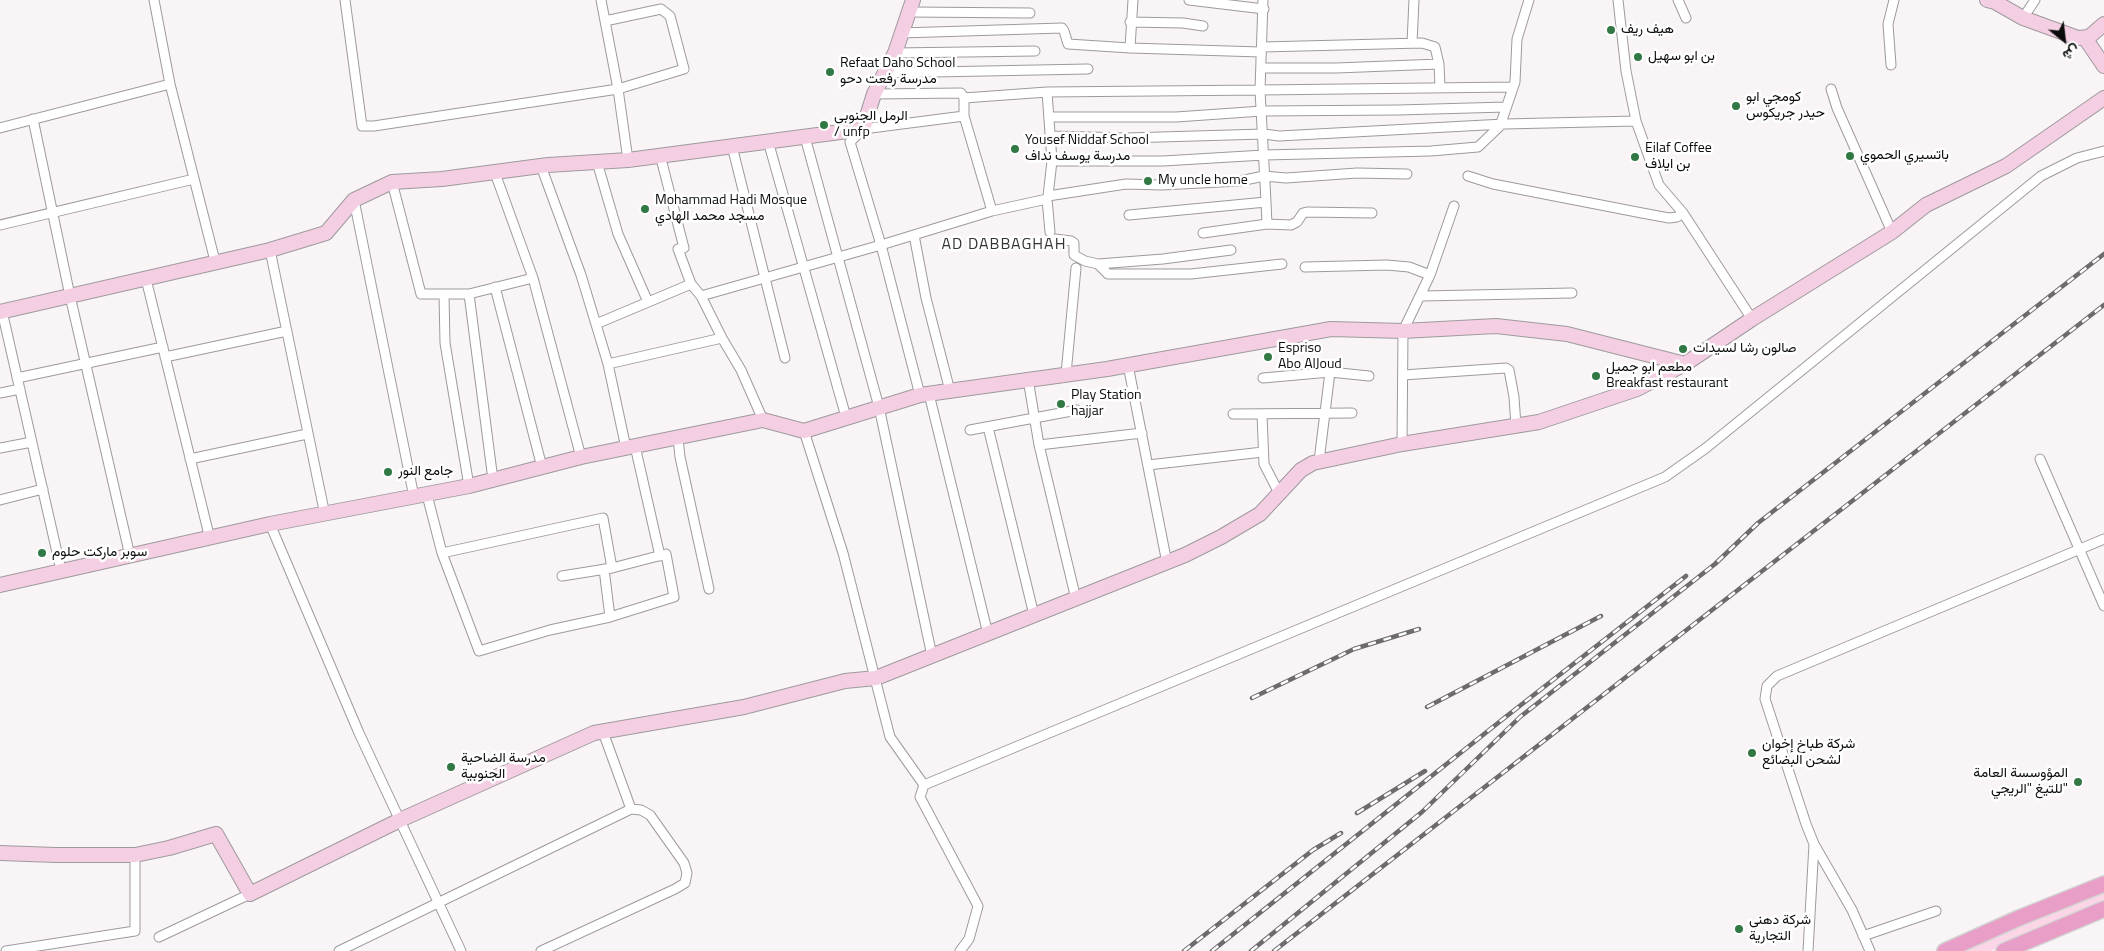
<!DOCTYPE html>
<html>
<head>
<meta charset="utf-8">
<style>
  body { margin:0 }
  #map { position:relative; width:2104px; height:951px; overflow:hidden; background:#f9f5f7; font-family:"Titillium Web",Vazirmatn,sans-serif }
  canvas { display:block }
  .north { position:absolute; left:2039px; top:15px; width:50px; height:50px; -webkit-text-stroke:4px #fff; paint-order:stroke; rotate:151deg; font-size:14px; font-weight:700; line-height:20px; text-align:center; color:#0c0b0c }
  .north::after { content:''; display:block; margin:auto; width:18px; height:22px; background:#0c0b0c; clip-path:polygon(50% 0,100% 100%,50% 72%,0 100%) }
</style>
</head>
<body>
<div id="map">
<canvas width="2104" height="951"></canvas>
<div class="north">ش</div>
</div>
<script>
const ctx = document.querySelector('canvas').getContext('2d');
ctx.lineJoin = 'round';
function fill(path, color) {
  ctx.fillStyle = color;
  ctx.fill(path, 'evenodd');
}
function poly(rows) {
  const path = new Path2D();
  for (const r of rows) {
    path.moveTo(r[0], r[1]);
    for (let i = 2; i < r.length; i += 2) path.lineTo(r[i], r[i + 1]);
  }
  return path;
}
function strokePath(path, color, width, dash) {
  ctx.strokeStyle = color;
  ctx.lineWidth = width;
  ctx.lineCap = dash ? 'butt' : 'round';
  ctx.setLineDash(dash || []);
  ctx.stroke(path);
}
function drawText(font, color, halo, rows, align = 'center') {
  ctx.font = font + ' "Titillium Web",Vazirmatn,sans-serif';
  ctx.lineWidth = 5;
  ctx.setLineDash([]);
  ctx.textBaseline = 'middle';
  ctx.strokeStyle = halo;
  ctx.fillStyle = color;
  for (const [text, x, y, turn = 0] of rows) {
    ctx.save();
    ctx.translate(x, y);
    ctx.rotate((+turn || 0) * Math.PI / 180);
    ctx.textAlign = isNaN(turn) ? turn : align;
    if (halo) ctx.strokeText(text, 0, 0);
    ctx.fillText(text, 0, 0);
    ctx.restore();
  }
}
const green = poly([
  [2104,893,2104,903,1991,951,1965,951,2073,904]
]);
const street = poly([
  [154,0,170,84,215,261],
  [345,0,362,126,374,126,618,89,684,69,670,16,661,9,605,21],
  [601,0,618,89,628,160],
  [1189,0,1264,9],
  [1618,0,1626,71,1636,121,1659,185,1683,213,1752,319],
  [1678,0,1686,18],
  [910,12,1030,13],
  [2023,18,2035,0],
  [1130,22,1183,23,1203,26],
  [901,33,1062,28,1064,31,1068,44,1130,48,1261,52],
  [1412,43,1414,0],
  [1262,47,1422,43,1435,47,1439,64,1440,87],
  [1130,48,1133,0],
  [895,53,1035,51],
  [1891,65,1888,24,1894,0],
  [1262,68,1336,68,1439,64],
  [883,73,1088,69],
  [1831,89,1837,108,1892,232],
  [1047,92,1260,90,1263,0],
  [874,94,961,93,964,98],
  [1050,117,1176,117,1262,111,1398,110,1506,107],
  [33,119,70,296,130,556],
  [0,128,170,84],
  [1052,136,1126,138,1264,134,1279,136,1504,124,1636,121],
  [805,137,879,407,932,656],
  [768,141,846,417],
  [732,146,785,358],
  [660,155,684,248,678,249,691,284,701,296,722,338,741,370,763,420],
  [1052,161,1163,161,1264,155,1431,151,1478,147,1500,126,1515,82,1517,39,1529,0],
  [597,162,618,234,648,302],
  [541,166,581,275,608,364,626,448],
  [495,173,533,278,581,457],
  [1468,176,1493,184,1642,213,1669,218,1677,217,1683,213],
  [392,182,421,294,469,294,533,278],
  [1047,199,1050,232],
  [354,200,414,497],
  [1266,202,1267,224],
  [992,211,964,116,964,98,1047,92,1052,161,1048,196,1126,184,1162,185,1240,181,1264,176,1286,178,1357,173,1407,174],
  [1129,215,1266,202,1260,90,1513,87],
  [0,225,194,179],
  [1203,233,1267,224,1291,225,1297,222,1303,213,1307,212,1372,213],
  [914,235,926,298,950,391],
  [1055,239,1071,241,1074,243,1074,255,1085,261,1098,264,1108,274,1191,274,1282,264],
  [270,250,325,515],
  [1098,264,1163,259,1231,250],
  [1305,267,1387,265,1409,267,1430,275],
  [146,279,210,539],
  [495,287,542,467],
  [469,294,493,480],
  [444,295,445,343,469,486],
  [701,296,881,245,992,211,1047,199,1048,196],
  [1421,296,1572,293],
  [2,311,61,570],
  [596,324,691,284],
  [165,357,287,331],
  [608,364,722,338],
  [1128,365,1167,563],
  [1066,374,1076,268],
  [1403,375,1506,368,1509,370,1514,397,1516,426],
  [17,378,163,347],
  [1263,378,1330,372,1369,376],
  [1028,379,1039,445,1076,599],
  [0,393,20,389],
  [929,394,988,634],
  [920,395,881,245,850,142,863,129,964,116],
  [1233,414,1352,413],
  [1262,414,1264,464,1279,493],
  [988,427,1034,615],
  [970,430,1077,410],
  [804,431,843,553,890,737,924,785,920,797,978,906,969,939,960,951],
  [678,438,680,457,709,589],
  [1402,444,1403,331,1430,275,1454,206],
  [1039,445,1142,433],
  [635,446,660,556],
  [0,448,32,442],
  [190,459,307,434],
  [2040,459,2104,606],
  [1319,461,1330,372],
  [1148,465,1263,452],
  [427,495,442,553,479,651,550,630,610,617,674,597,666,554,612,568,562,576],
  [0,500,43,489],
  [270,524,359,733,461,951],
  [442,553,603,518,612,568],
  [604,569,610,617],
  [924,785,1665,477,1706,448,2041,176,2077,158,2104,151],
  [1863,936,1936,911],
  [159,937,250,894],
  [6,951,135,931,135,855],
  [339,951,631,809],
  [541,951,675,889,685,883,687,873,684,863,650,815,641,810,631,809,603,732],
  [1808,951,1814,844],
  [1870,951,1852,910,1814,844,1806,824,1765,699,1767,686,1777,676,2104,539]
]);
const secondary = poly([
  [1987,0,1995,2,2023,18,2078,38,2089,37,2104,24],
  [2085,38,2104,66],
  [0,312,270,250,326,233,354,200,392,182,442,179,548,165,628,160,863,129,874,94,895,53,913,0],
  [0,585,270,524,469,486,581,457,763,420,804,431,920,395,1107,369,1331,329,1403,331,1496,326,1567,334,1685,364],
  [0,853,56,855,135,855,169,848,216,834,250,894,400,820,594,733,744,707,845,681,876,678,1185,555,1221,537,1260,514,1301,470,1313,463,1402,444,1539,422,1637,389,1685,364,1752,319,1892,232,1926,205,2006,166,2104,98]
]);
const primary = poly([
  [1945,951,2019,918,2104,884],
  [2004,951,2104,909]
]);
const rail = poly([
  [1252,698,1354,649,1419,629],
  [1427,707,1601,616],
  [1357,813,1425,771],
  [1184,951,1313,850,1341,833],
  [1212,951,1503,719,1686,576],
  [1251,951,1422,812,1520,717,1715,564,1758,523,2104,254],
  [1274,951,2104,305]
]);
const markers = [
  [1611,30,5,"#317845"],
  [1638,57,5,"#317845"],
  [830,72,5,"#317845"],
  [1736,106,5,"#317845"],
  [824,125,5,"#317845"],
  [1015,149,5,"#317845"],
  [1850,156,5,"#317845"],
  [1635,157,5,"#317845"],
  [1148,181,5,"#317845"],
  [645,209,5,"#317845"],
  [1683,349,5,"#317845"],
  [1268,357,5,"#317845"],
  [1596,376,5,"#317845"],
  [1061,404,5,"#317845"],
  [388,472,5,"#317845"],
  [42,553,5,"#317845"],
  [1752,753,5,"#317845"],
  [451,767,5,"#317845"],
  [2078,782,5,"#317845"],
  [1739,929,5,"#317845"]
];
const poiNames = [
  ["هيف ريف",1621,30],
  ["بن ابو سهيل",1648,57],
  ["Refaat Daho School",840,64],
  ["مدرسة رفعت دحو",840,80],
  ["كومجي ابو",1746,98],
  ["حيدر جريكوس",1746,114],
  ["الرمل الجنوبي",834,117],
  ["/ unfp",834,133],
  ["Yousef Niddaf School",1025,141],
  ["مدرسة يوسف نداف",1025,157],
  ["Eilaf Coffee",1645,149],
  ["بن ايلاف",1645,165],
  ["باتسيري الحموي",1860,156],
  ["My uncle home",1158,181],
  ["Mohammad Hadi Mosque",655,201],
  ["مسجد محمد الهادي",655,217],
  ["Espriso",1278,349],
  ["Abo AlJoud",1278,365],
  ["صالون رشا لسيدات",1693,349],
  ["مطعم ابو جميل",1606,368],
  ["Breakfast restaurant",1606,384],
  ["Play Station",1071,396],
  ["hajjar",1071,412],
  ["جامع النور",398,472],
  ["سوبر ماركت حلوم",52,553],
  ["شركة طباخ إخوان",1762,745],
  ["لشحن البضائع",1762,761],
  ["مدرسة الضاحية",461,759],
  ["الجنوبية",461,775],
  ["المؤوسسة العامة",2068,774,"right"],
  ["للتيغ \"الريجي\"",2068,790,"right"],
  ["شركة دهني",1749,921],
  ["التجارية",1749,937]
];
const quarterNames = [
  ["AD DABBAGHAH",1004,245]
];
fill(green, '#fcd6e7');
strokePath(street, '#9e9a9c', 11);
strokePath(secondary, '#9e9a9c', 16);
strokePath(primary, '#d3d3d3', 18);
strokePath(street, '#fff', 9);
strokePath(secondary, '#f4cfe3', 14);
strokePath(primary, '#e89ec7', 15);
strokePath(rail, '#6d6b6c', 4.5);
strokePath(rail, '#fff', 2.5, [8]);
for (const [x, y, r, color] of markers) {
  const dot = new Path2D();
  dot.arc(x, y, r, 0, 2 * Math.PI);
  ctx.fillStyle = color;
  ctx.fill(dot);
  strokePath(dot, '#fff', 2);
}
drawText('14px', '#0c0b0c', '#fff', poiNames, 'left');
ctx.letterSpacing = '1px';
drawText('16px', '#363334', '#fff', quarterNames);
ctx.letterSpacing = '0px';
</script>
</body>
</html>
